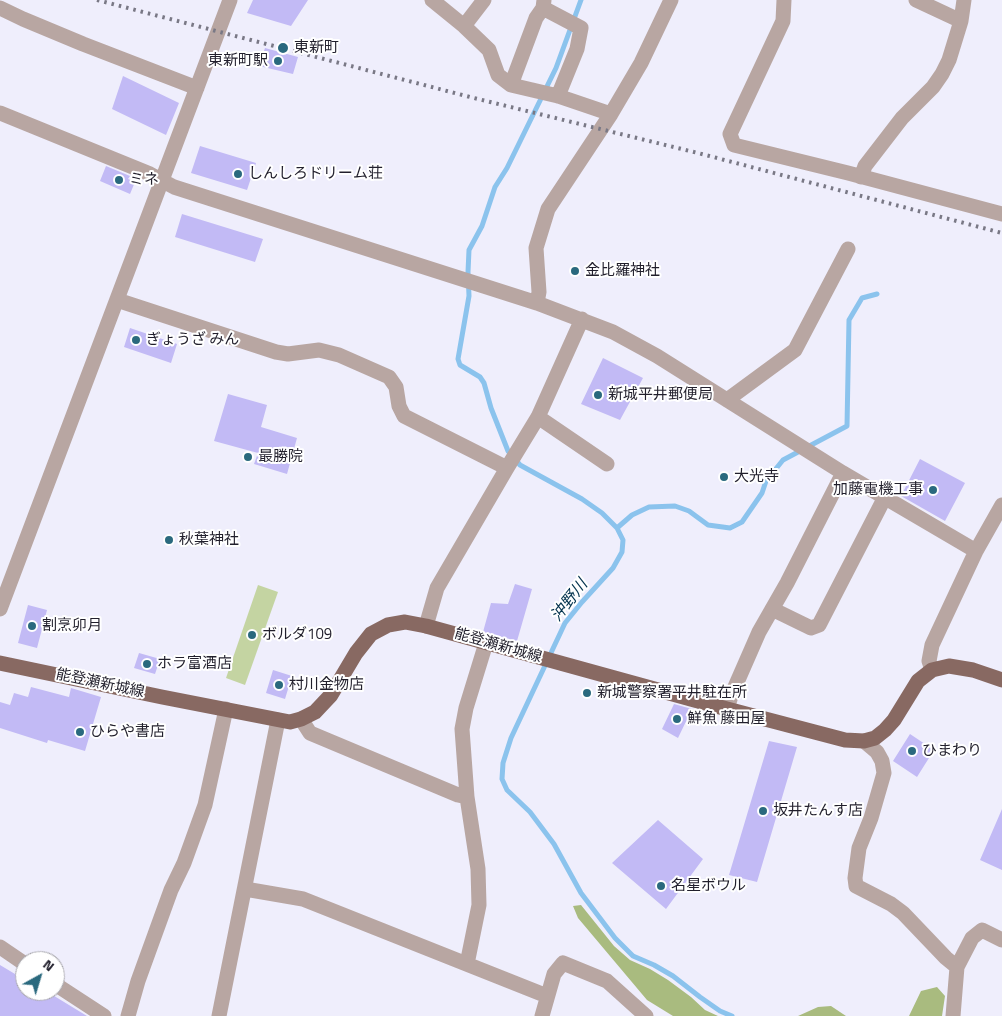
<!DOCTYPE html>
<html>
<head>
<meta charset="utf-8">
<style>
  body { margin:0 }
  #map { position:relative; width:1002px; height:1016px; overflow:hidden; background:#efeefc; font-family:"Titillium Web",sans-serif }
  canvas { display:block }
  .north { position:absolute; left:15px; top:951px; width:50px; height:50px; box-sizing:border-box; background:#fff; border:1px solid #a6a5ab; border-radius:50%; rotate:39deg; font-size:14px; font-weight:700; line-height:20px; text-align:center; color:#211f2c }
  .north::after { content:''; display:block; margin:auto; width:18px; height:22px; background:#2a697e; clip-path:polygon(50% 0,100% 100%,50% 72%,0 100%) }
</style>
</head>
<body>
<div id="map">
<canvas width="1002" height="1016"></canvas>
<div class="north">N</div>
</div>
<script>
const ctx = document.querySelector('canvas').getContext('2d');
ctx.lineJoin = 'round';
function fill(path, color) {
  ctx.fillStyle = color;
  ctx.fill(path, 'evenodd');
}
function poly(rows) {
  const path = new Path2D();
  for (const r of rows) {
    path.moveTo(r[0], r[1]);
    for (let i = 2; i < r.length; i += 2) path.lineTo(r[i], r[i + 1]);
  }
  return path;
}
function strokePath(path, color, width, dash) {
  ctx.strokeStyle = color;
  ctx.lineWidth = width;
  ctx.lineCap = dash ? 'butt' : 'round';
  ctx.setLineDash(dash || []);
  ctx.stroke(path);
}
function drawText(font, color, halo, rows, align = 'center') {
  ctx.font = font + ' "Titillium Web","Noto Sans JP",sans-serif';
  ctx.lineWidth = 4;
  ctx.setLineDash([]);
  ctx.textBaseline = 'middle';
  ctx.strokeStyle = halo;
  ctx.fillStyle = color;
  for (const [text, x, y, turn = 0] of rows) {
    ctx.save();
    ctx.translate(x, y);
    ctx.rotate((+turn || 0) * Math.PI / 180);
    ctx.textAlign = isNaN(turn) ? turn : align;
    if (halo) ctx.strokeText(text, 0, 0);
    ctx.fillText(text, 0, 0);
    ctx.restore();
  }
}
const green = poly([
  [258,585,278,592,245,685,226,678]
]);
const forest = poly([
  [581,905,614,946,630,960,650,969,668,980,691,997,705,1010,718,1016,673,1016,647,1000,578,918,573,906],
  [937,987,945,996,942,1016,909,1016,921,991],
  [831,1006,846,1016,798,1016,818,1007]
]);
const stream = poly([
  [581,0,556,68,507,168,495,187,482,226,469,250,468,272,469,296,458,359,460,365,480,377,484,383,491,408,508,451,520,465,582,499,602,513,617,528,623,540,622,552,613,568,582,602,565,623,511,738,503,763,502,779,507,790,530,812,554,844,581,893,615,938,633,956,654,965,673,976,700,997,720,1011,732,1016],
  [617,528,632,515,649,507,675,506,689,511,708,525,730,528,742,522,762,493,766,481,783,460,847,426,849,320,862,298,877,294]
]);
const building = poly([
  [253,0,308,0,291,26,247,13],
  [265,48,298,57,293,74,259,66],
  [123,76,179,103,166,135,112,109],
  [200,146,256,163,247,190,191,173],
  [106,166,130,176,128,179,135,182,130,194,100,181],
  [182,214,263,239,255,262,175,237],
  [130,328,177,344,171,363,124,347],
  [603,358,643,378,620,420,581,404],
  [228,394,267,405,261,427,297,438,287,474,254,464,258,453,214,441],
  [920,459,965,483,945,521,901,496],
  [515,584,532,589,517,641,483,632,491,603,508,604],
  [28,605,47,610,37,648,18,643],
  [139,653,160,659,155,674,134,668],
  [273,670,292,676,285,699,266,693],
  [31,687,69,697,71,688,101,697,85,751,48,740,47,743,0,728,0,702,10,705,14,693,28,697],
  [674,704,692,709,678,738,662,729],
  [910,734,934,750,917,777,893,761],
  [769,741,797,747,757,882,729,875],
  [1002,809,1002,870,980,860],
  [658,820,703,859,666,909,612,863],
  [0,965,25,980,25,991,46,991,87,1016,0,1016]
]);
const minor = poly([
  [432,0,464,26,489,50,498,75,511,85,558,96,611,114],
  [784,0,783,21,730,134,734,145,848,173,1002,214],
  [916,0,961,21],
  [0,8,23,19,83,44,197,88],
  [543,8,581,28,577,49,558,96],
  [464,26,484,0],
  [511,85,536,18,543,8,544,0],
  [0,113,150,174,174,187,537,303,613,332,657,356,843,473,976,551],
  [861,177,865,166,902,118,933,87,942,74,949,60,961,21,964,0],
  [117,300,276,352,288,354,319,350,339,355,389,377,396,387,399,406,404,416,507,468],
  [537,303,539,292,536,248,548,209,611,114,641,63,671,0],
  [727,400,795,350,848,249],
  [538,417,607,464],
  [0,609,230,0],
  [772,609,811,628,819,625,885,497],
  [426,626,437,588,507,468,538,417,582,319],
  [932,670,929,661,932,645,976,551,1002,505],
  [727,709,731,696,759,632,787,583,843,473],
  [301,719,310,733,458,795,467,797],
  [864,741,877,752,882,761,884,773,871,818,859,848,855,878,856,886,891,904,903,913,946,958,957,967,972,938,982,930,1002,940],
  [245,889,303,899,547,996],
  [0,947,25,964],
  [467,964,479,905,478,869,467,797,462,729,466,708,486,643],
  [55,984,104,1016],
  [128,1016,138,981,171,890,184,863,205,805,226,709],
  [219,1016,278,720],
  [542,1016,554,974,563,963,607,981,646,1016],
  [953,1016,957,967]
]);
const major = poly([
  [0,663,162,697,290,722,301,719,315,712,331,695,356,653,371,634,388,625,405,622,426,626,727,709,845,740,864,741,875,738,885,730,894,720,918,681,932,670,949,666,973,670,1002,680]
]);
const rail = poly([
  [97,0,474,98,698,153,1002,233]
]);
const markers = [
  [283,48,6,"#2a697e"],
  [278,61,5,"#2a697e"],
  [238,174,5,"#2a697e"],
  [119,180,5,"#2a697e"],
  [575,271,5,"#2a697e"],
  [136,340,5,"#2a697e"],
  [598,395,5,"#2a697e"],
  [248,457,5,"#2a697e"],
  [724,477,5,"#2a697e"],
  [933,490,5,"#2a697e"],
  [169,540,5,"#2a697e"],
  [32,626,5,"#2a697e"],
  [252,635,5,"#2a697e"],
  [147,664,5,"#2a697e"],
  [279,685,5,"#2a697e"],
  [587,693,5,"#2a697e"],
  [677,719,5,"#2a697e"],
  [80,732,5,"#2a697e"],
  [912,751,5,"#2a697e"],
  [763,811,5,"#2a697e"],
  [661,886,5,"#2a697e"]
];
const poiNames = [
  ["東新町",294,48],
  ["東新町駅",268,61,"right"],
  ["しんしろドリーム荘",248,174],
  ["ミネ",129,180],
  ["金比羅神社",585,271],
  ["ぎょうざ みん",146,340],
  ["新城平井郵便局",608,395],
  ["最勝院",258,457],
  ["大光寺",734,477],
  ["加藤電機工事",923,490,"right"],
  ["秋葉神社",179,540],
  ["割烹卯月",42,626],
  ["ボルダ109",262,635],
  ["ホラ富酒店",157,664],
  ["村川金物店",289,685],
  ["新城警察署平井駐在所",597,693],
  ["鮮魚 藤田屋",687,719],
  ["ひらや書店",90,732],
  ["ひまわり",922,751],
  ["坂井たんす店",773,811],
  ["名星ボウル",671,886]
];
const streetNames = [
  ["能登瀬新城線",498,646,16],
  ["能登瀬新城線",100,684,12]
];
const waterNames = [
  ["沖野川",570,601,-52]
];
fill(green, '#c4d4a2');
fill(forest, '#a9bb7f');
strokePath(stream, '#8bc3ed', 5);
fill(building, '#c2baf5');
strokePath(minor, '#b8a6a2', 15);
strokePath(major, '#886962', 15);
strokePath(rail, '#797885', 4, [2.5, 5]);
for (const [x, y, r, color] of markers) {
  const dot = new Path2D();
  dot.arc(x, y, r, 0, 2 * Math.PI);
  ctx.fillStyle = color;
  ctx.fill(dot);
  strokePath(dot, '#fff', 2);
}
drawText('15px', '#211f2c', '#fff', poiNames, 'left');
drawText('15px', '#211f2c', '#fff', streetNames);
drawText('italic 16px', '#04334e', '#fff', waterNames);
</script>
</body>
</html>
